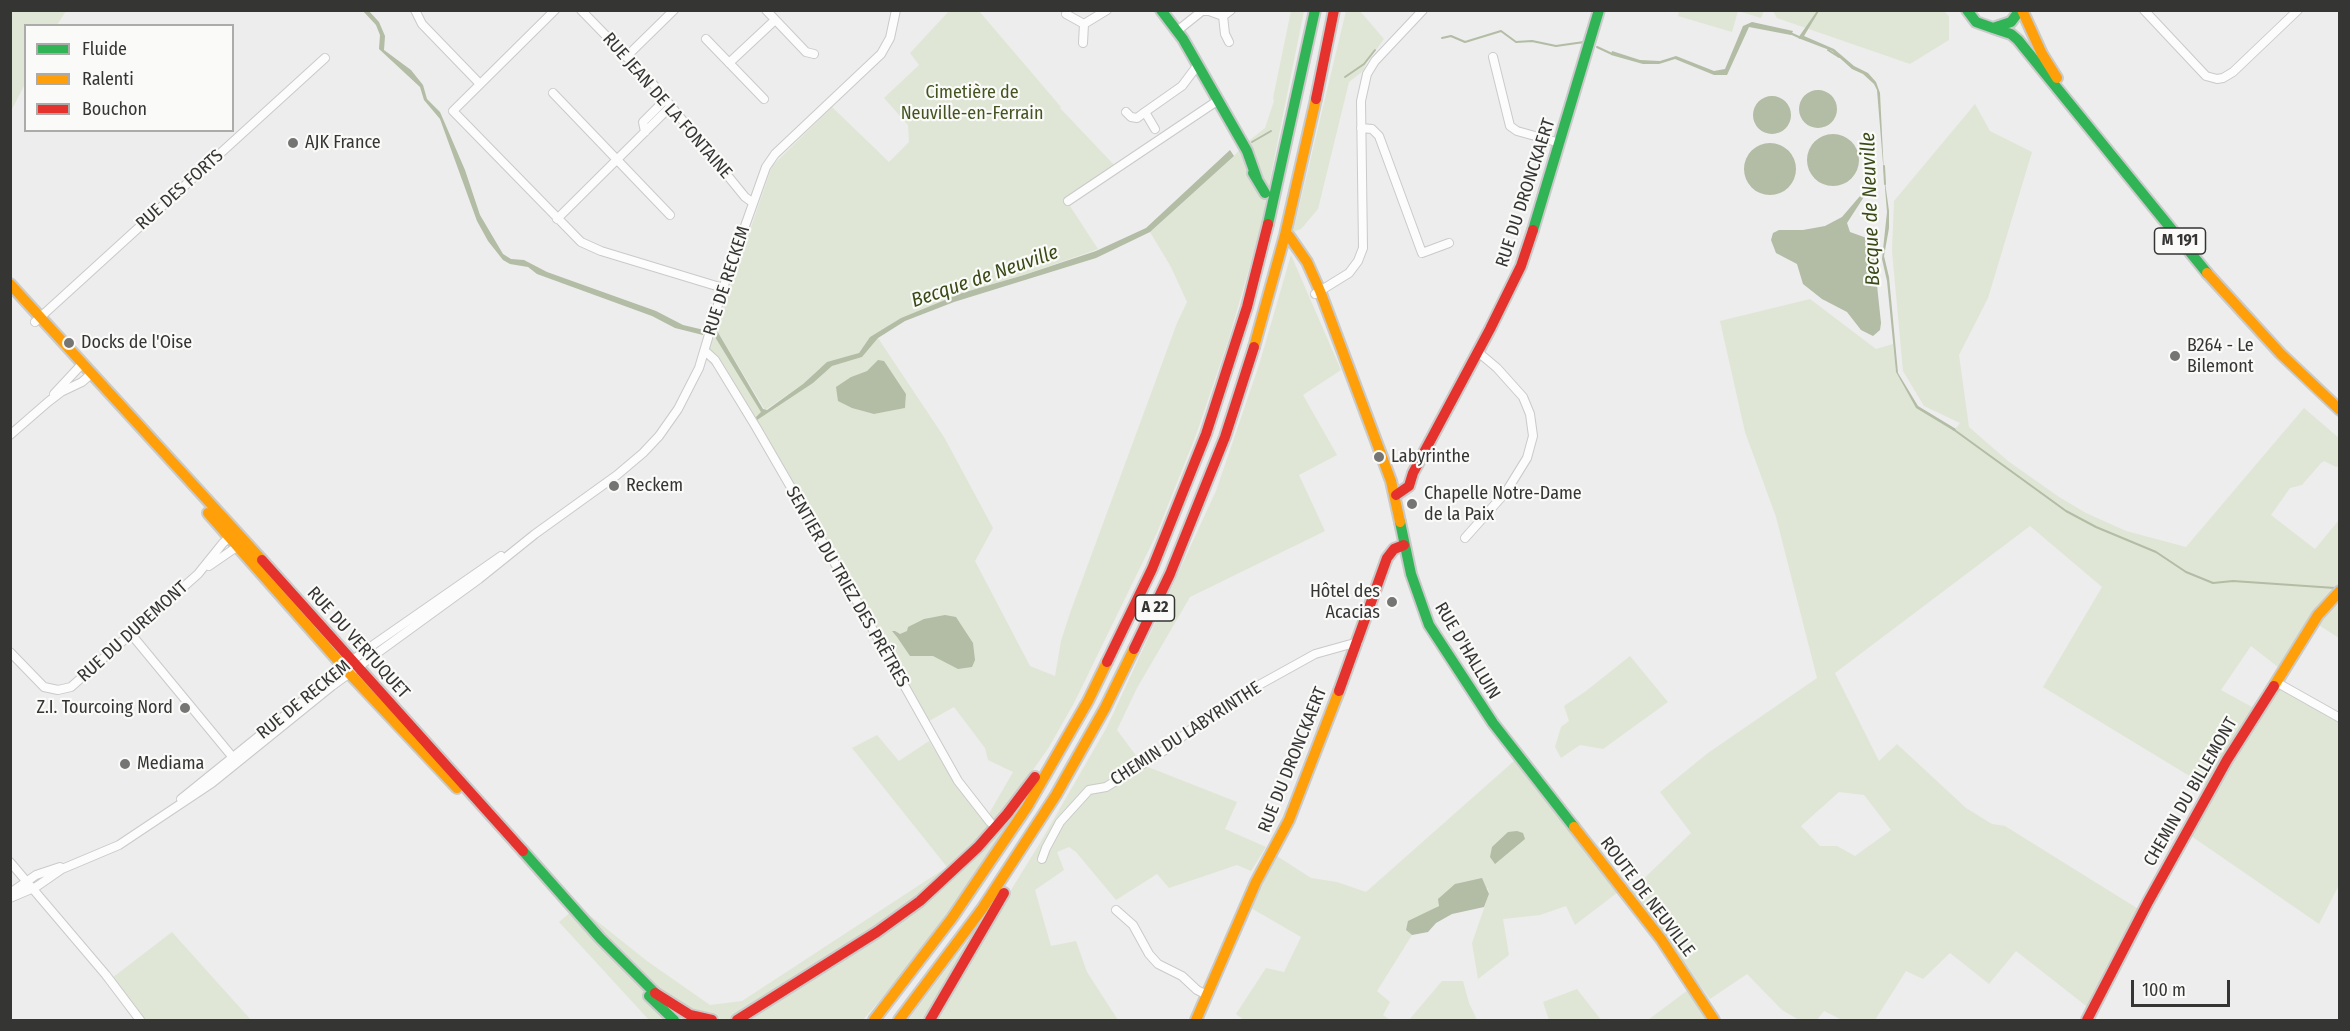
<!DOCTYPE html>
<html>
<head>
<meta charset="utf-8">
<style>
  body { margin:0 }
  #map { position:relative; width:2350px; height:1031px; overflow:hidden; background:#ecedec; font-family:"Fira Sans Condensed",sans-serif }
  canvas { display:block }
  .frame { position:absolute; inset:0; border:12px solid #353534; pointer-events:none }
  .legend { position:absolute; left:24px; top:24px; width:210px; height:108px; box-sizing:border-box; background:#fafbf8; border:2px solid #abacaa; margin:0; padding:8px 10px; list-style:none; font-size:18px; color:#353534 }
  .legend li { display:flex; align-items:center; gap:12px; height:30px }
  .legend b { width:30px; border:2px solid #abacaa }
  .scale { position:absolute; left:2131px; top:980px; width:99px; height:27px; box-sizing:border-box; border:3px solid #353534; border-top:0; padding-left:8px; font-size:18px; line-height:21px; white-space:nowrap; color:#353534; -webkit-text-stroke:4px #fafbf8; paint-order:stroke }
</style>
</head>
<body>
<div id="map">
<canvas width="2350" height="1031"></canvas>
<div class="frame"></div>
<ul class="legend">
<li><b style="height:8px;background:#30b455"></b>Fluide</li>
<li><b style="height:8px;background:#ff9f0a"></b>Ralenti</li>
<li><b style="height:8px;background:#e5322d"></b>Bouchon</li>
</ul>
<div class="scale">100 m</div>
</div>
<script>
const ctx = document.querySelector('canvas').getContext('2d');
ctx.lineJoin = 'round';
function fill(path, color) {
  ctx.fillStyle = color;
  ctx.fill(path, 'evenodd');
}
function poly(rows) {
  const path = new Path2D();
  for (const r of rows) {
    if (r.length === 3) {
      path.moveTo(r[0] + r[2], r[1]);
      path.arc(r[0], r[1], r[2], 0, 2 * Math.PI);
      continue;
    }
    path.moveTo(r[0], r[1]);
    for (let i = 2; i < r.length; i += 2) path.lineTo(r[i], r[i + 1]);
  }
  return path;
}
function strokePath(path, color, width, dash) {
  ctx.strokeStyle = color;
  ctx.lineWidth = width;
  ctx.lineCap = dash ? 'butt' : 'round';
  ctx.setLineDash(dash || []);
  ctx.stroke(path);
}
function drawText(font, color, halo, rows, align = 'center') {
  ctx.font = font + ' "Fira Sans Condensed",sans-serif';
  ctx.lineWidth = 4.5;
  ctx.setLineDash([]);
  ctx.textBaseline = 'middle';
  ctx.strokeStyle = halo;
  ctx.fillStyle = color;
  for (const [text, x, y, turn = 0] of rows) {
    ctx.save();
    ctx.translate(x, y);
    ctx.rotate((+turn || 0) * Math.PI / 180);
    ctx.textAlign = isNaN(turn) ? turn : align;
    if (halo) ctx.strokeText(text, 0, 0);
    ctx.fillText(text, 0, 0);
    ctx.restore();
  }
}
const green = poly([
  [11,11,66,11,57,25,26,26,25,84,11,111],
  [949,11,979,11,1061,107,1060,108,1117,168,1066,200,1098,249,1024,275,962,293,901,318,870,337,859,353,820,368,803,384,765,410,716,329,772,166,832,107,889,162,909,142,908,125,884,98,919,65,910,53],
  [1291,11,1304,11,1259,234,1228,341,1196,435,1156,535,1074,703,1049,747,1026,780,1006,826,916,958,863,1020,649,1020,559,922,578,906,647,961,710,1005,742,1001,947,867,852,748,877,735,899,761,929,741,961,790,986,819,1013,772,988,760,985,748,954,707,929,721,898,672,892,675,880,647,716,369,706,359,712,336,715,337,762,412,757,419,813,383,832,366,862,357,878,338,944,437,993,528,975,561,1030,666,1055,676,1061,641,1070,613,1177,323,1187,302,1171,267,1150,232,1234,156,1245,144,1265,128,1274,101,1273,98],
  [867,371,896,380,906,394,905,408,874,414,851,377],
  [1346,11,1360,11,1384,39,1367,62,1363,71,1349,82,1318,209,1301,229,1293,232],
  [1679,11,1679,10,1764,11,1761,18,1738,11,1732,32,1678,16],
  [1773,11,1944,11,1949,16,1949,40,1910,64,1777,18],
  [1975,104,1990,131,2032,152,1988,298,1959,355,1969,427,2008,461,2059,497,2086,513,2126,531,2186,547,2304,408,2339,438,2339,466,2336,467,2324,461,2321,463,2302,485,2290,488,2271,515,2315,549,2339,520,2339,582,2335,591,2317,606,2278,667,2251,646,2221,690,2252,707,2268,683,2278,687,2339,723,2339,885,2319,924,2181,829,2206,786,2043,687,2102,587,2030,526,1835,673,1879,761,1897,744,1966,808,1992,824,2005,826,2140,910,2090,1009,2016,951,1989,984,1950,953,1923,979,1906,971,1875,1020,1842,1020,1824,1011,1817,1020,1799,1020,1782,1010,1747,974,1710,999,1630,892,1691,833,1660,792,1708,753,1817,678,1776,517,1745,432,1720,321,1810,299,1876,349,1893,344,1896,372,1916,408,1954,431,1960,423,1924,406,1903,371,1892,251,1894,201],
  [1839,792,1864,795,1891,830,1855,856,1837,846,1820,846,1801,826],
  [1291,255,1341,370,1303,395,1337,455,1299,475,1325,531,1190,597,1137,688,1117,730,1143,765,1237,802,1225,829,1266,847,1251,871,1237,865,1169,888,1157,874,1116,900,1076,852,1069,847,1057,852,1064,870,1035,890,1051,946,1076,941,1087,972,1118,1020,908,1020,976,930,984,934,1040,843,1107,727,1216,491,1259,365],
  [2339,595,2339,638,2317,624],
  [1630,656,1668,702,1603,749,1580,745,1561,758,1555,747,1561,727,1569,721,1564,706,1586,691],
  [1514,761,1618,892,1575,925,1566,906,1540,915,1503,919,1509,955,1478,979,1472,943,1489,894,1488,888,1439,905,1406,930,1412,935,1377,991,1390,1002,1383,1015,1390,1020,1244,1020,1236,1014,1266,968,1284,972,1301,937,1251,908,1277,856,1311,878,1337,882,1366,892],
  [172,932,251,1020,146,1020,135,1009,112,978],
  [1442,981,1463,981,1469,1003,1477,1020,1409,1020],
  [1577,989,1601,1020,1549,1020,1543,1002],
  [1688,990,1709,1020,1648,1020]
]);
const water = poly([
  [363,11,369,11,379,22,385,36,384,50,411,70,423,85,427,99,440,112,465,170,480,215,503,254,511,259,524,260,547,272,656,311,683,325,704,330,703,335,675,328,652,316,537,274,528,267,510,264,503,260,488,241,477,221,440,119,424,100,420,87,379,49,380,35,376,25],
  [1817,11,1819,11,1804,36,1834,49,1854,66,1868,73,1876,82,1880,93,1884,175,1889,211,1889,228,1884,256,1889,277,1898,373,1918,406,1956,429,1954,431,1916,408,1896,372,1887,281,1882,259,1887,212,1877,90,1874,84,1863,74,1852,69,1832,51,1798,38],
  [1752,22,1793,31,1791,35,1749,27,1727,75,1714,75,1675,59,1659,64,1643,64,1611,55,1612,51,1640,60,1660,61,1676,56,1714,71,1725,69,1743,26],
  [1818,109,19],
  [1772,115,19],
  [1833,160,26],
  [1770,169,26],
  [1230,150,1234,156,1150,232,1096,258,954,302,905,321,878,338,862,357,832,366,813,383,757,420,756,417,761,412,715,337,716,329,763,409,767,410,803,384,827,362,859,353,870,337,901,318,962,293,1024,275,1096,251,1146,228],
  [1874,167,1875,171,1869,189,1847,223,1850,232,1875,241,1874,257,1881,323,1880,330,1873,336,1861,330,1847,312,1822,299,1803,284,1797,264,1776,253,1771,240,1773,233,1779,230,1803,230,1825,226,1842,217,1866,189],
  [878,360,884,361,906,394,905,408,874,414,852,408,838,401,836,387,851,377,867,371],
  [945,615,956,617,973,643,975,660,972,667,958,669,933,656,910,656,897,637,892,631,895,631,900,634,907,631,908,627,924,619],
  [1517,831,1523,833,1525,839,1495,864,1490,857,1492,847,1508,832],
  [1482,878,1489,894,1484,907,1452,914,1436,923,1428,932,1412,935,1406,930,1408,921,1439,906,1438,899,1455,884]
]);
const stream = poly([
  [1790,33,1801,38],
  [1442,38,1451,36,1465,42,1501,31,1516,42,1532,41,1556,46,1584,42],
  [1597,47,1612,54],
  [1828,50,1839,57],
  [1345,77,1364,64,1375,50],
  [1252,142,1271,131],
  [1884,166,1885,184],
  [1953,429,2066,511,2096,527,2156,552,2186,572,2213,583,2233,581,2335,588]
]);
const street = poly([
  [415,10,422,24,480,84],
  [555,10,453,111,581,242,601,251,723,288],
  [581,10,653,84,745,197,752,202],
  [766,10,806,52,814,54],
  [2144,10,2206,76,2217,79,2223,78,2233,72,2298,10],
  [1066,14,1084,24,1083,43],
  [1084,24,1107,10],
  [1177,31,1202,11,1209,11,1223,16],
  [706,39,764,99],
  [1229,42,1225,34,1223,16,1231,10],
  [626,57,674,10],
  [1493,57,1510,126,1517,131,1560,143],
  [729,63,775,20],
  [553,93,670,215],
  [1126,112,1131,117,1137,118,1145,112],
  [1361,128,1372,129,1379,136,1422,253,1449,243],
  [1155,129,1145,112,1182,86,1197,66],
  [645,132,643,122,666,99],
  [1068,201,1217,101],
  [557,219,671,106],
  [1315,294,1349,273,1358,261,1363,248,1361,101,1367,74,1375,61,1423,10],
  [35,322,325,58],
  [705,351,715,360,756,427,859,605,958,781,990,822],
  [54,394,82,364],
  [10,435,48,402,61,392,82,382,91,374],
  [1465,538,1506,492,1527,458,1533,436,1530,414,1523,397,1497,368,1478,352],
  [209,566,241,544],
  [131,634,235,760],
  [10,652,44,687,58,690,71,687,198,574,223,543,232,535],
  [2276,682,2340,718],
  [181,799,363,652,501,556],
  [1042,859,1046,848,1060,822,1089,790,1106,787,1165,750,1207,717,1259,685,1315,654,1358,642],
  [10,862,106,975,140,1020],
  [10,893,36,875,60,867],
  [10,898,36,887,62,869,119,845,212,783,332,686,479,579,535,534,617,475,643,453,659,436,678,409,699,368,723,288,766,167,775,154,881,54,890,38,896,10],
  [1116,910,1133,925,1149,954,1158,964,1182,976,1197,990,1207,995]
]);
const fast = poly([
  [1161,10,1183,39,1247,151,1257,179],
  [1967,10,1976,22,1993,28,2011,22,2020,10],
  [1993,28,2011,34,2018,40,2207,273],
  [1253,173,1265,193],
  [1268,224,1315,10],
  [1533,230,1599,10],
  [1400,522,1411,574,1429,625,1493,723,1574,827],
  [523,851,600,938,660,998],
  [649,996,674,1020]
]);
const slow = poly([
  [2022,10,2042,54,2057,78],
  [1289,236,1307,262,1320,291,1391,481,1400,522],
  [2207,273,2280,353,2340,410],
  [10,284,262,560],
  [1254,347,1285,235,1316,99],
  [208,513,349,673,457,788],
  [2274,686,2318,615,2340,591],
  [1574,827,1661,939,1714,1020],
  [874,1020,952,918,1027,807,1088,701,1107,662],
  [899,1020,982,909,1056,795,1105,708,1134,649],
  [1196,1020,1256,882,1289,820,1339,691]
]);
const jam = poly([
  [1316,99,1334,10],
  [1396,495,1409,486,1413,473,1490,329,1521,266,1533,230],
  [262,560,523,851],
  [1134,649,1170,574,1225,437,1254,347],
  [1107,662,1152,569,1206,434,1247,307,1268,224],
  [1339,691,1387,558,1394,549,1404,545],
  [655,993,690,1015,712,1020],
  [737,1020,877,932,920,901,978,847,1007,814,1035,777],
  [930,1020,1004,893],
  [2087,1020,2148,902,2227,760,2274,686]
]);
const markers = [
  [293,143,6,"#757574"],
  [69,343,6,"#757574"],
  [2175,356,6,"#757574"],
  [1379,457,6,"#757574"],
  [614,486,6,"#757574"],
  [1412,504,6,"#757574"],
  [1392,602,6,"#757574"],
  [185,708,6,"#757574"],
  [125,764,6,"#757574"]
];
const shields = [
  [2180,241,51],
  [1155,608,39]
];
const shieldNames = [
  ["M 191",2180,241],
  ["A 22",1155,608]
];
const parkNames = [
  ["Cimetière de",972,93],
  ["Neuville-en-Ferrain",972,114]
];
const streetNames = [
  ["RUE JEAN DE LA FONTAINE",667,106,49],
  ["RUE DES FORTS",180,190,-42],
  ["RUE DU DRONCKAERT",1526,193,-72],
  ["RUE DE RECKEM",727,281,-72],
  ["SENTIER DU TRIEZ DES PRÊTRES",847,587,60],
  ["RUE DU DUREMONT",133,632,-42],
  ["RUE DU VERTUQUET",358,643,48],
  ["RUE D'HALLUIN",1467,651,59],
  ["RUE DE RECKEM",304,700,-39],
  ["CHEMIN DU LABYRINTHE",1186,734,-33],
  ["RUE DU DRONCKAERT",1293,760,-68],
  ["CHEMIN DU BILLEMONT",2191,792,-60],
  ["ROUTE DE NEUVILLE",1647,897,53]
];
const poiNames = [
  ["AJK France",305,143],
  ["Docks de l'Oise",81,343],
  ["B264 - Le",2187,346],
  ["Bilemont",2187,367],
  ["Labyrinthe",1391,457],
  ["Reckem",626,486],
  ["Chapelle Notre-Dame",1424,494],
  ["de la Paix",1424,515],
  ["Hôtel des",1380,592,"right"],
  ["Acacias",1380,613,"right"],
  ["Z.I. Tourcoing Nord",173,708,"right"],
  ["Mediama",137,764]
];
const waterNames = [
  ["Becque de Neuville",1871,209,-92],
  ["Becque de Neuville",985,277,-19]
];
fill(green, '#dfe6d5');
fill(water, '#b3bca5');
strokePath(stream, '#b3bca5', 2);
strokePath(street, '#c9cac9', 10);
strokePath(fast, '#c9cac9', 14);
strokePath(slow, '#c9cac9', 14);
strokePath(jam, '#c9cac9', 14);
strokePath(street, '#fcfcfc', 8);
strokePath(fast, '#30b455', 10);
strokePath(slow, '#ff9f0a', 10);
strokePath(jam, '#e5322d', 10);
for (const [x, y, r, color] of markers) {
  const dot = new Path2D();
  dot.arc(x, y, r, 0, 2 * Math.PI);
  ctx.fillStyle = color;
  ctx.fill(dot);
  strokePath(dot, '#fafbf8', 2);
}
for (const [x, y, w] of shields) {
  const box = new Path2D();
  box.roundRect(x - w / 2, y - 13, w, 26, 4.5);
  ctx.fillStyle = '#fafbf8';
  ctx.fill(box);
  strokePath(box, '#353534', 1.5);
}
drawText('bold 16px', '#353534', null, shieldNames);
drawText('18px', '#445421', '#fafbf8', parkNames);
drawText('18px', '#353534', '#fafbf8', streetNames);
drawText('18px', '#353534', '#fafbf8', poiNames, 'left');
drawText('italic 20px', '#3a4a17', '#fafbf8', waterNames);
</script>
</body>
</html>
